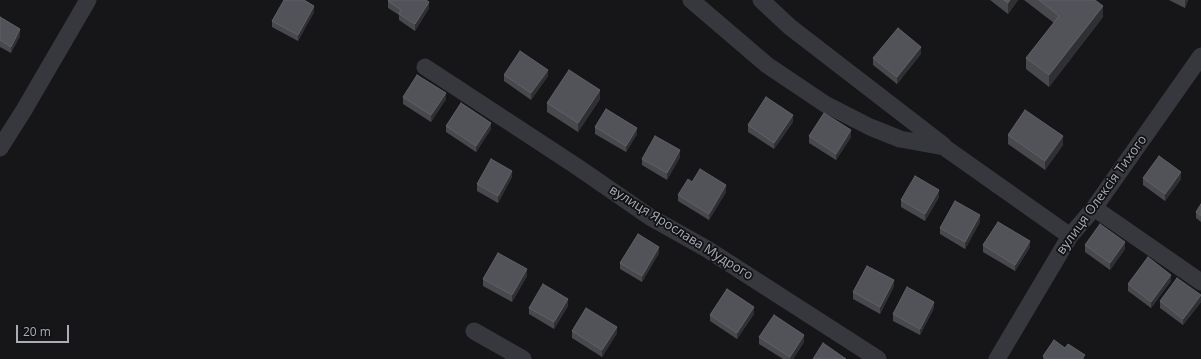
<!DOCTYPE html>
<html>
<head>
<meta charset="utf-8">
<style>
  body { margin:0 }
  #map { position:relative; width:1201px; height:359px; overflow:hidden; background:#161618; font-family:"Open Sans",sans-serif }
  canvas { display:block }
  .scale { position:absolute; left:16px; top:325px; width:53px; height:18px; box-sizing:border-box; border:2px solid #a8adb8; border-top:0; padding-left:5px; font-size:12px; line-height:14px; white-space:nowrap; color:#a8adb8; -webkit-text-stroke:3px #111113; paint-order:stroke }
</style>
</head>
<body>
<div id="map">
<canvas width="1201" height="359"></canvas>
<div class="scale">20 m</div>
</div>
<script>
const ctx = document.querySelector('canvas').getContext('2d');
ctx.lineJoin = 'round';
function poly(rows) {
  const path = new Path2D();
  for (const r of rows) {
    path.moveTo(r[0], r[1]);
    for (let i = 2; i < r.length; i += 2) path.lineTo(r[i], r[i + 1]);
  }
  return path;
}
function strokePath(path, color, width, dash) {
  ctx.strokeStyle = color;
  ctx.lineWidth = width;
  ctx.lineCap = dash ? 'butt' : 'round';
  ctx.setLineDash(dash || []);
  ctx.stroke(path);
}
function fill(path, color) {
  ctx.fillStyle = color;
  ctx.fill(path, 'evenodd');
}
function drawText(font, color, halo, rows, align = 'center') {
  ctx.font = font + ' "Open Sans",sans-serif';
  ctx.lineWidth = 3.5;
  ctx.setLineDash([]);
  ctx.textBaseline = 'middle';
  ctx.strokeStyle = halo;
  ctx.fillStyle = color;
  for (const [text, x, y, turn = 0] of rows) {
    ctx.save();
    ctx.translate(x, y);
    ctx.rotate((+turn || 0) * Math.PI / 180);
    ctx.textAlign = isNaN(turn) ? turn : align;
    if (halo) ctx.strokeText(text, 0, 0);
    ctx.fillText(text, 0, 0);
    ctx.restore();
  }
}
const minor = poly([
  [691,0,767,65,825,104,870,127,900,139,944,147,1070,236],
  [761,0,790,27,943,145],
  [425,67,576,166,650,217,707,249,878,359],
  [0,148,24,110,88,0],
  [1094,208,1201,282],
  [474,331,523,359],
  [997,359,1070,236,1094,208,1201,56]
]);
const wall = poly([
  [990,0,1018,0,1008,14],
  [1024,0,1095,0,1103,17,1049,87,1026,69,1026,58,1054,23],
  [1169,0,1188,0,1185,8],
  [388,1,429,8,415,31,399,20,399,15,388,8],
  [314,12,298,41,272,27,272,21],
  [0,17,20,36,11,53,0,47],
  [921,54,897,84,873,65,873,58],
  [504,75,548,76,531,100,504,81],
  [403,97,446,99,431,122,403,104],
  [600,99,578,132,547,112,547,103],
  [793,122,774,149,748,132,748,125],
  [446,126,491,129,476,152,446,132],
  [595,127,637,134,626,152,595,134],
  [1008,135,1063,145,1045,170,1008,144],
  [809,136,851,137,836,160,809,143],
  [680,157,667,180,642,165,642,159],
  [512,177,498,203,477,191,477,184],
  [1143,178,1181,179,1165,201,1143,185],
  [692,182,726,192,709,220,678,201,678,195],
  [939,197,925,221,901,207,901,200],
  [1201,204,1201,222,1196,218,1196,212],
  [980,222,965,249,940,234,940,228],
  [983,245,1030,247,1015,271,983,252],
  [1085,245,1125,249,1110,270,1085,252],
  [659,253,642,282,620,269,620,263],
  [527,276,512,302,483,286,483,279],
  [1171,281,1151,308,1128,291,1128,284],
  [894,286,880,314,853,299,853,292],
  [1160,301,1201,302,1183,325,1160,308],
  [568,306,554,329,529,314,529,308],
  [934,308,920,335,893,321,893,314],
  [754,314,737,339,710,321,710,315],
  [572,331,617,333,602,357,572,338],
  [759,337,804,342,793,359,783,359,759,344],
  [1065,348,1085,359,1043,359,1043,356]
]);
const shadedWall = poly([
  [1010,0,1018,0,1008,14,1008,3],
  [1185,0,1188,0,1185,8],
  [429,2,429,8,415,31,415,24],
  [314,6,314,12,298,41,298,35],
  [1103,6,1103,17,1049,87,1049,75],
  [20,29,20,36,11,53,11,47],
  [921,47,921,54,897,84,897,77],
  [548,70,548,76,531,100,531,93],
  [600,90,600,99,578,132,578,123],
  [446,93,446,99,431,122,431,115],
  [793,115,793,122,774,149,774,143],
  [491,123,491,129,476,152,476,146],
  [637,128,637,134,626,152,626,146],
  [851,130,851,137,836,160,836,154],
  [1063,136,1063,145,1045,170,1045,161],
  [680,150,680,157,667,180,667,173],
  [512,171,512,177,498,203,498,196],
  [1181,172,1181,179,1165,201,1165,194],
  [726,185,726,192,709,220,709,214],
  [939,190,939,197,925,221,925,214],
  [980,215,980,222,965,249,965,242],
  [1030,241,1030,247,1015,271,1015,265],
  [1125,242,1125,249,1110,270,1110,263],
  [659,247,659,253,642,282,642,276],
  [527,269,527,276,512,302,512,295],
  [1171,275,1171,281,1151,308,1151,302],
  [894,280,894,286,880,314,880,307],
  [1201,295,1201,302,1183,325,1183,319],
  [568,299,568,306,554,329,554,322],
  [934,302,934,308,920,335,920,329],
  [754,307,754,314,737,339,737,333],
  [617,327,617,333,602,357,602,350],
  [804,335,804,342,793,359,790,359,790,357]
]);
const building = poly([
  [284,0,304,0,314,6,298,35,272,21,284,0],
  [389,0,426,0,429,2,415,24,399,14,401,10,388,1,389,0],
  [1004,0,1010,0,1008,3,1004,0],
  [1039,0,1095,0,1103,6,1049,75,1026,58,1059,16,1039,0],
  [0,17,20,29,11,47,0,40,0,17],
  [898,28,921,47,897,77,873,58,898,28],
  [520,51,548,70,531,93,504,75,520,51],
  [569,70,600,90,578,123,547,103,569,70],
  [417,75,446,93,431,115,403,97,417,75],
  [766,97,793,115,774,143,748,125,766,97],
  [461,103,491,123,476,146,446,126,461,103],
  [606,109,637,128,626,146,595,127,606,109],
  [1025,110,1063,136,1045,161,1008,135,1025,110],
  [824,113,851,130,836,154,809,136,824,113],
  [655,136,680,150,667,173,642,159,655,136],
  [1159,156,1181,172,1165,194,1143,178,1159,156],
  [491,159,512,171,498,196,477,184,491,159],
  [700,169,726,185,709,214,678,195,688,179,692,182,700,169],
  [915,176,939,190,925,214,901,200,915,176],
  [955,201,980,215,965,242,940,228,955,201],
  [1201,204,1201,216,1196,212,1201,204],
  [998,222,1030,241,1015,265,983,245,998,222],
  [1100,224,1125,242,1110,263,1085,245,1100,224],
  [638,234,659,247,642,276,620,263,638,234],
  [498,253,527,269,512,295,483,279,498,253],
  [1148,257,1171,275,1151,302,1128,284,1148,257],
  [867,266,894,280,880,307,853,292,867,266],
  [1177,278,1201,295,1183,319,1160,301,1177,278],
  [543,284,568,299,554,322,529,308,543,284],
  [907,287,934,302,920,329,893,314,907,287],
  [727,289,754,307,737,333,710,315,727,289],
  [586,308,617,327,602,350,572,331,586,308],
  [774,315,804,335,790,357,759,337,774,315],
  [1054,340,1065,348,1068,344,1085,355,1082,359,1048,359,1043,356,1054,340],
  [823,343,846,359,813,359,823,343]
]);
const streetNames = [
  ["вулиця Олексія Тихого",1102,195,-54],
  ["вулиця Ярослава Мудрого",681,233,32]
];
strokePath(minor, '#37383d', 17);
fill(wall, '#47494d');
fill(shadedWall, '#2f3033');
fill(building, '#525359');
strokePath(building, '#5f6168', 1);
drawText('13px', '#a8adb8', '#111113', streetNames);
</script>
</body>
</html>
